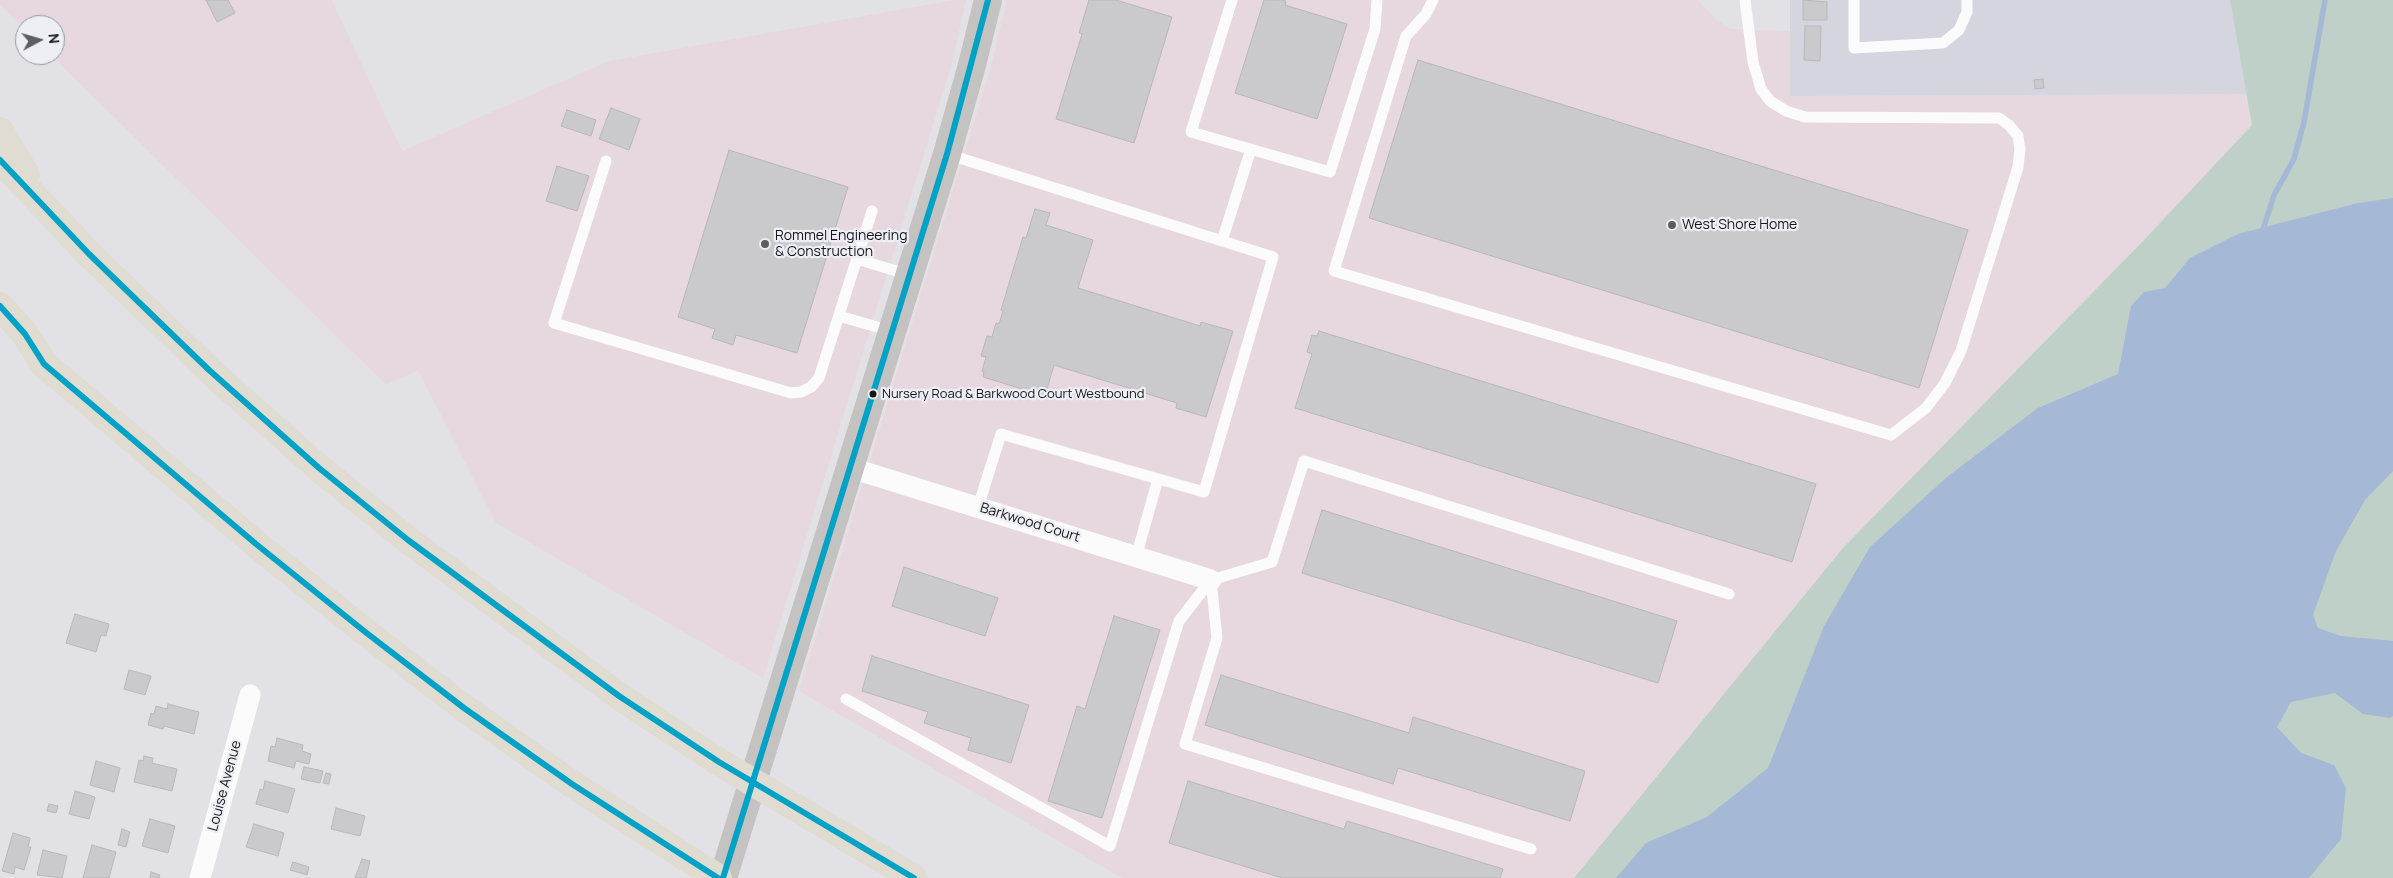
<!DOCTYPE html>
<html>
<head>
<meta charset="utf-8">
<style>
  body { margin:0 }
  #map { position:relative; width:2393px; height:878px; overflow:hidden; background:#e2e2e6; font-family:Manrope,sans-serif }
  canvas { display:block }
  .north { position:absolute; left:15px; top:15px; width:50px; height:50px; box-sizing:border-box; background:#eeeef5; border:1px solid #98989d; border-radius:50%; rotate:84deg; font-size:14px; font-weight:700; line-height:20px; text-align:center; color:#161619 }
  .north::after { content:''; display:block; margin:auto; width:18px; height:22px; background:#5d5d61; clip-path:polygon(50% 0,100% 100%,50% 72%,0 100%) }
</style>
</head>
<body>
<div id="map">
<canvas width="2393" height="878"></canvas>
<div class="north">N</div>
</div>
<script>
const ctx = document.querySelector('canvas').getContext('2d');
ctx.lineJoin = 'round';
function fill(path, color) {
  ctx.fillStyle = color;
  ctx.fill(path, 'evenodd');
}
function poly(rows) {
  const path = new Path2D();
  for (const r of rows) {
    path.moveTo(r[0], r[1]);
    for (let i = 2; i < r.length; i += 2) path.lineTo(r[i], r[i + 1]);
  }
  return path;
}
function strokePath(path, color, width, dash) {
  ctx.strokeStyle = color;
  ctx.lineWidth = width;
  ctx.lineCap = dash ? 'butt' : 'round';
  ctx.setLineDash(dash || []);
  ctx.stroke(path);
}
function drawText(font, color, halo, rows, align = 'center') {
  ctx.font = font + ' Manrope,sans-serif';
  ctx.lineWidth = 4.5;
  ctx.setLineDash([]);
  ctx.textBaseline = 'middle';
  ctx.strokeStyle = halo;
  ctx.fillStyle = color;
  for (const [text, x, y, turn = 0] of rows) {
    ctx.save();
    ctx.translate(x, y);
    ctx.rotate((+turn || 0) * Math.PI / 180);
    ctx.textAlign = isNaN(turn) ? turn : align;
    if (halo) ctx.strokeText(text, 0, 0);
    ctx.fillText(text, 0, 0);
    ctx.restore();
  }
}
const commercial = poly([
  [0,0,332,0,402,151,609,61,954,0,966,0,952,63,763,678,496,523,418,370,386,385,51,55,55,55,55,25,25,25,25,30,0,5],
  [1007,0,1698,0,1715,19,1731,29,1790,31,1791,96,2247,94,2252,125,2143,241,1842,549,1574,878,1122,878,799,691,990,70]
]);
const built = poly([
  [1790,0,2230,0,2247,94,1790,96]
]);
const green = poly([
  [2230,0,2393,0,2393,878,1574,878,1842,549,2143,241,2252,125]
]);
const water = poly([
  [2393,198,2393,471,2365,500,2336,551,2313,615,2318,628,2341,636,2393,641,2393,716,2390,718,2363,714,2335,693,2291,702,2277,727,2301,753,2334,765,2346,788,2341,839,2309,878,1616,878,1646,843,1707,817,1768,768,1824,626,1870,547,1947,477,2038,408,2118,374,2131,306,2144,292,2165,288,2190,258,2238,234,2358,203]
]);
const stream = poly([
  [2262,233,2274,195,2294,159,2304,122,2325,0]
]);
const building = poly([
  [206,0,228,0,235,13,217,22,206,0],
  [1089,0,1116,0,1172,17,1134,143,1056,119,1082,34,1079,33,1089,0],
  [1264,0,1282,0,1286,1,1285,5,1347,24,1317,119,1235,93,1264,0],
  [1803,0,1827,2,1827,20,1803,20,1803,0],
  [1805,26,1821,26,1820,61,1804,60,1805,26],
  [1418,60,1968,230,1919,388,1369,218,1418,60],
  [2043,79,2044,88,2035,89,2034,80,2043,79],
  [611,108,640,119,629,150,599,139,611,108],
  [567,110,596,120,591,136,561,126,567,110],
  [729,150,848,187,797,353,736,335,733,345,712,338,715,329,678,317,729,150],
  [557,166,589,176,577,211,546,201,557,166],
  [1035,209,1050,213,1046,225,1093,240,1078,288,1200,326,1201,322,1233,331,1206,417,1176,408,1177,403,1054,365,1045,396,983,377,984,372,982,371,986,357,981,356,987,336,992,337,996,323,999,324,1003,311,1001,310,1023,237,1026,238,1035,209],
  [1319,331,1816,484,1792,562,1295,408,1312,354,1307,352,1312,335,1317,336,1319,331],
  [1322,510,1677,621,1658,683,1302,573,1322,510],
  [904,567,998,598,985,636,892,606,904,567],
  [75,614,109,624,106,636,101,635,96,652,66,643,75,614],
  [1114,616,1160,630,1102,818,1048,801,1077,706,1085,709,1114,616],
  [872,656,1029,705,1011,763,968,750,971,738,924,723,928,712,862,691,872,656],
  [129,670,151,676,145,695,124,689,129,670],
  [1221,675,1409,733,1413,717,1585,771,1570,821,1398,768,1393,784,1205,725,1221,675],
  [168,704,199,712,194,734,164,726,163,729,148,725,151,713,154,714,156,706,167,709,168,704],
  [277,738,303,745,302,751,311,754,309,764,296,761,294,768,268,761,271,746,275,747,277,738],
  [144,756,153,758,152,763,177,769,172,791,134,782,139,760,143,761,144,756],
  [96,761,120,768,114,792,90,785,96,761],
  [304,767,323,771,320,783,301,779,304,767],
  [326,773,331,774,329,784,323,783,326,773],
  [265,781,295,789,288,813,256,804,260,789,263,790,265,781],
  [1188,781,1344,829,1347,821,1503,869,1500,878,1282,878,1169,843,1188,781],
  [75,791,95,797,89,819,69,814,75,791],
  [49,804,58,806,56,813,47,811,49,804],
  [336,808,365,816,360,836,331,829,336,808],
  [150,819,175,826,168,853,142,846,150,819],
  [254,824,284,833,278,856,246,847,254,824],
  [122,829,130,832,126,847,118,845,122,829],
  [13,833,30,838,28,847,31,847,24,870,15,867,14,874,2,871,13,833],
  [92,845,116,852,109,878,83,878,92,845],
  [43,850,67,856,62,878,37,875,43,850],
  [362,859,370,861,366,878,355,878,362,859],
  [293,862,309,867,307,875,290,870,293,862],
  [151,872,160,875,159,878,150,878,151,872]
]);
const service = poly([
  [1232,0,1191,132,1330,172,1375,29,1377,0],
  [1433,0,1426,14,1406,36,1334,271,1891,435,1926,408,1945,383,1961,351,2018,167,2020,149,2018,136,2009,125,1999,118,1805,117,1786,111,1770,101,1761,89,1753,62,1745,0],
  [1854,0,1854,48,1943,43,1959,30,1967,12,1967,0],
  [947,154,1273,257,1204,492,1001,434,978,507],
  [606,161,554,323,791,393,801,392,811,387,819,378,872,211],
  [1222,241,1251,149],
  [857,259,909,275],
  [839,316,891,331],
  [1136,557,1158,479],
  [1211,580,1217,638,1185,744,1531,849],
  [846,699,1110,846,1179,621,1211,580,1272,562,1304,461,1729,594]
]);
const minor = poly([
  [848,467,1211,580],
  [200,878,250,695]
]);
const secondary = poly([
  [723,878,947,154,972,65,988,0]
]);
const motorway = poly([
  [0,131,26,175],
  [0,160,89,254,209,370,319,468,408,540,619,696,719,762,914,878],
  [0,306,25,334,44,364,256,544,364,631,464,708,572,784,718,878]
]);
const bus1 = poly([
  [0,160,89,254,209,370,319,468,408,540,619,696,719,762,914,878],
  [0,306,25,334,44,364,256,544,364,631,464,708,572,784,718,878],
  [723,878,947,154,988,0]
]);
const markers = [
  [1672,225,5,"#5d5d61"],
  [765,244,5,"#5d5d61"],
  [873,394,4.5,"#161619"]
];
const busNames = [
  ["Nursery Road & Barkwood Court Westbound",882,394]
];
const poiNames = [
  ["West Shore Home",1682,225],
  ["Rommel Engineering",775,236],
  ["& Construction",775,252]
];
const streetNames = [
  ["Barkwood Court",1030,523,17],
  ["Louise Avenue",225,786,-75]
];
fill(commercial, '#e6d8de');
fill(built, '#d5d5df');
fill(green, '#bed0c7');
fill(water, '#a5b9d7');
strokePath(stream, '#a5b9d7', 5.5);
fill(building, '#cac9cb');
strokePath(building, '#b9b8b9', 1);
strokePath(service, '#fbfbfb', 11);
strokePath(minor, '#fbfbfb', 21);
strokePath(secondary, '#c5c3c1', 28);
strokePath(motorway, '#e0dcd2', 28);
strokePath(bus1, '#01a2c5', 6);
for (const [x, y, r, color] of markers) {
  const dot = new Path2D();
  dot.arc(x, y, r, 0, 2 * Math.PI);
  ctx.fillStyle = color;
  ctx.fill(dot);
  strokePath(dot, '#eeeef5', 2);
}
drawText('13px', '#161619', '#eeeef5', busNames, 'left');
drawText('14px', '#161619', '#eeeef5', poiNames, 'left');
drawText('14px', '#161619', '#eeeef5', streetNames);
</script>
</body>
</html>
